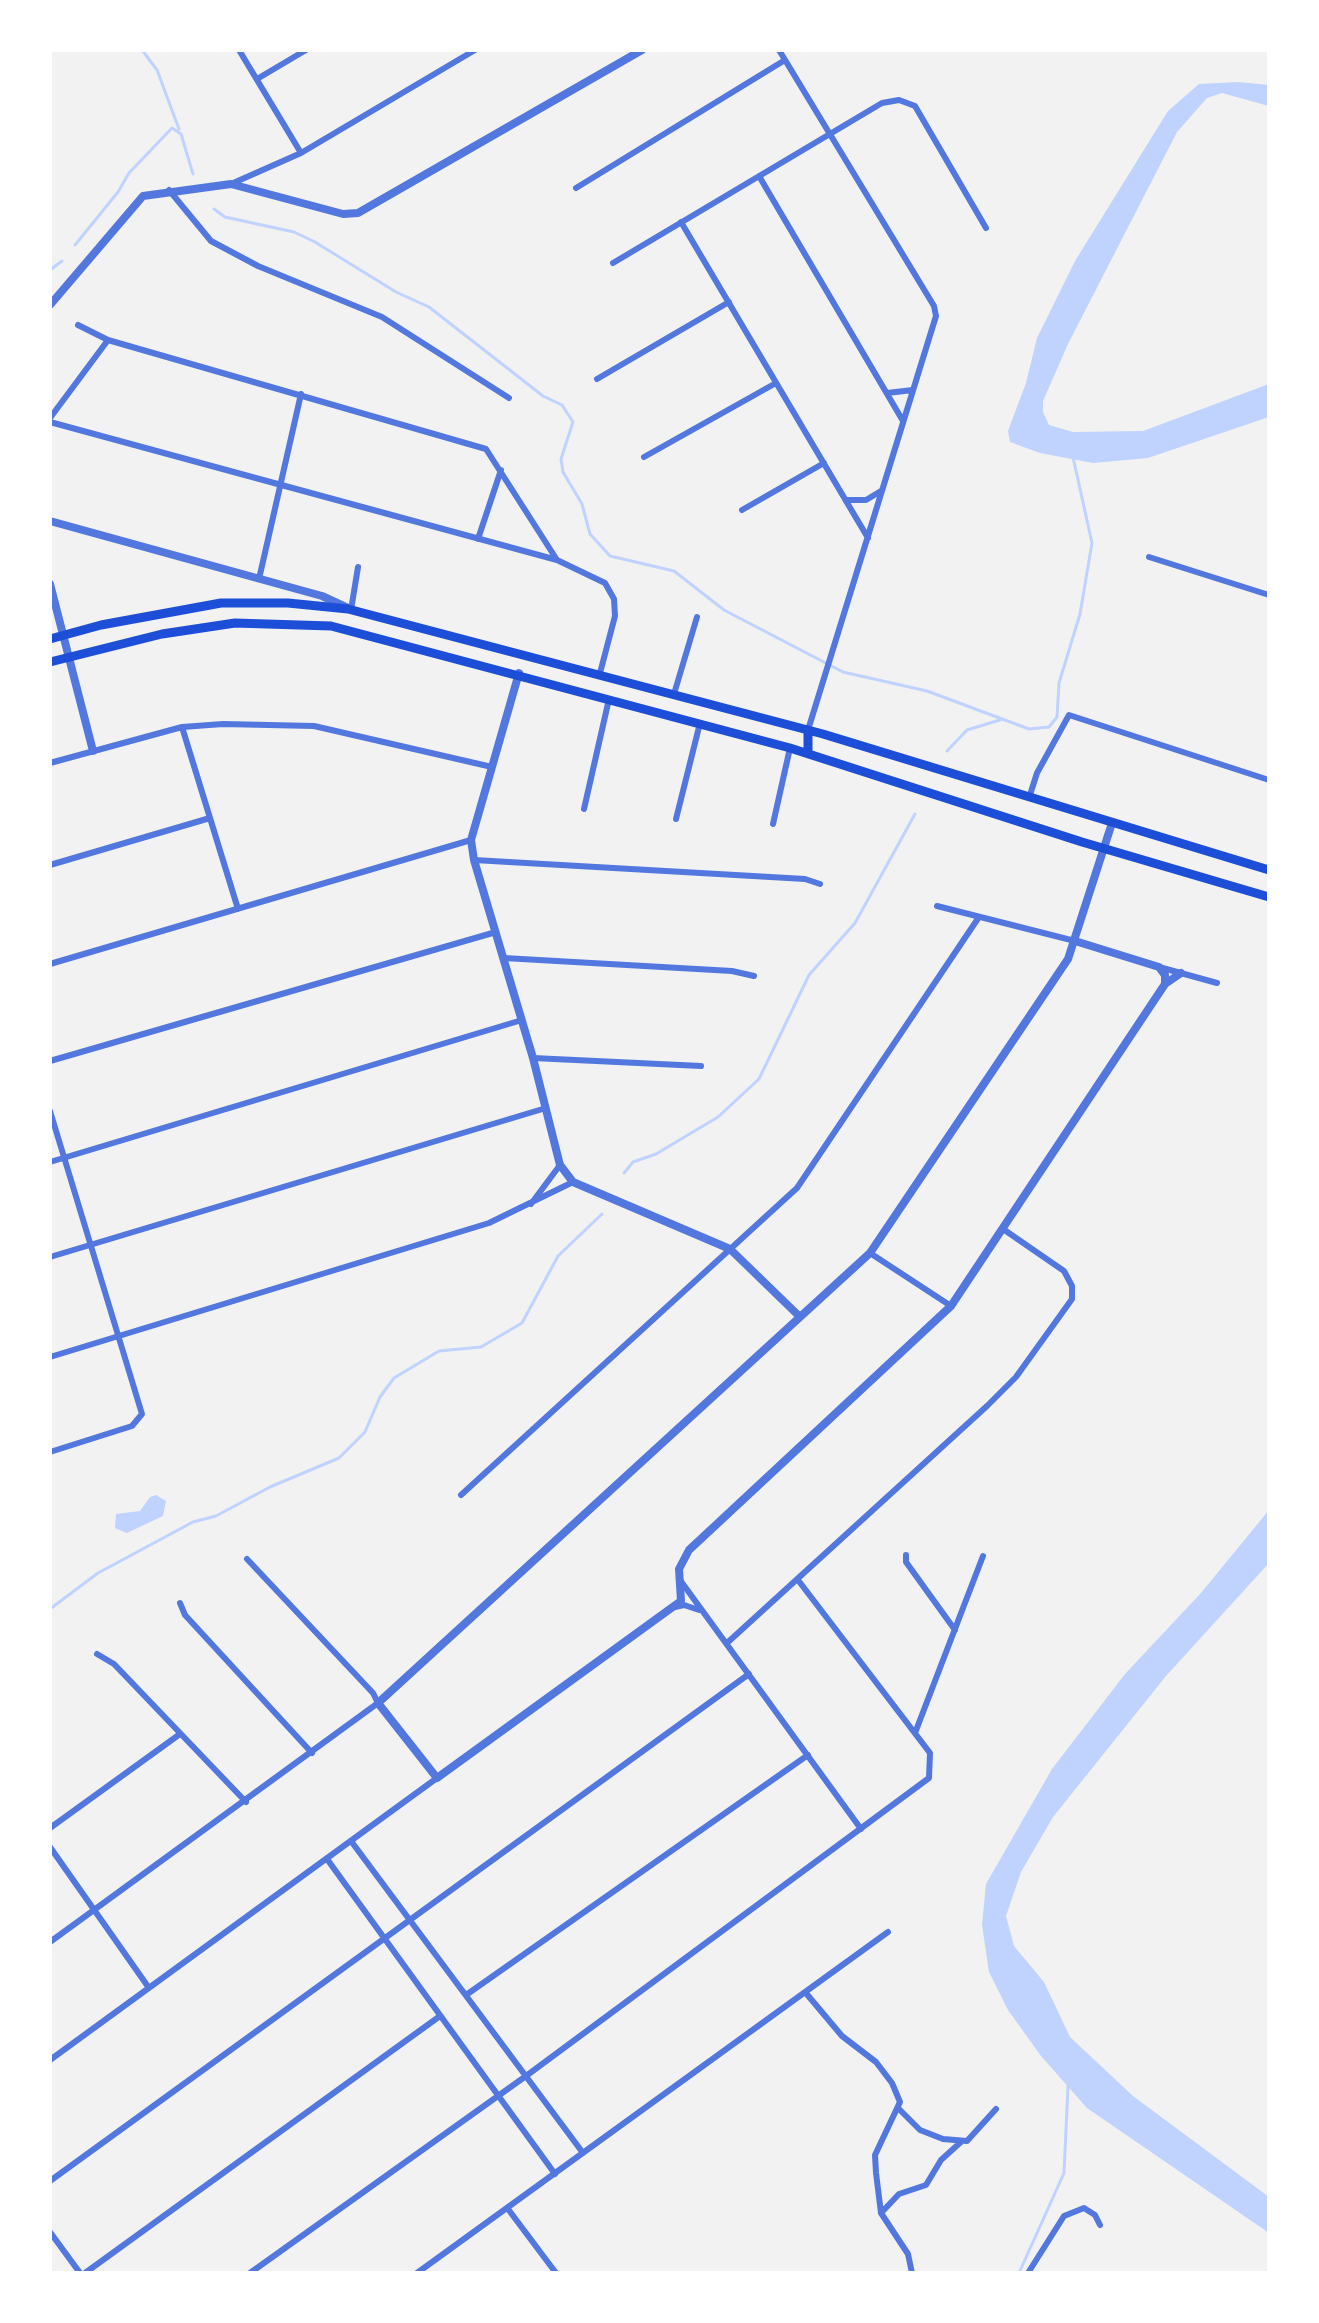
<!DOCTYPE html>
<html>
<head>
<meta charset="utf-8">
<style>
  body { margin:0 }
  #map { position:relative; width:1319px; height:2323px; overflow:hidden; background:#f2f2f2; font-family:Lato,sans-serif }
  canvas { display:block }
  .frame { position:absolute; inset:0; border:52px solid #fff; pointer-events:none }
</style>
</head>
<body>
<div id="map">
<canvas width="1319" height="2323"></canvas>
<div class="frame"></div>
</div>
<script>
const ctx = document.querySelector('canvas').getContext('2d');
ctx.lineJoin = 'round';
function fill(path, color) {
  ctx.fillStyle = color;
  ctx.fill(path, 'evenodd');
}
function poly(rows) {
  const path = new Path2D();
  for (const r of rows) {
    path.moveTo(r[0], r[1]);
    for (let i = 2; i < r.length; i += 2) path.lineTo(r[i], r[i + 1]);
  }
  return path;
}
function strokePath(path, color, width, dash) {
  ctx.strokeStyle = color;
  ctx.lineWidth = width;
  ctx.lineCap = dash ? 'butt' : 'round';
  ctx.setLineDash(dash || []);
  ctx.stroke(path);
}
const water = poly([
  [1238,82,1269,85,1269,106,1222,93,1207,98,1177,132,1068,344,1043,401,1043,412,1049,425,1073,432,1143,431,1269,384,1269,417,1148,458,1093,463,1040,453,1010,442,1008,431,1026,383,1037,338,1075,261,1168,111,1199,84],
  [156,1495,166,1501,163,1516,127,1533,115,1528,116,1514,140,1511,150,1497],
  [1269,1510,1269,1563,1166,1676,1053,1817,1021,1872,1006,1916,1014,1946,1044,1982,1070,2037,1133,2096,1269,2197,1269,2233,1087,2108,1041,2056,1008,2010,989,1972,982,1925,986,1884,1052,1769,1125,1674,1201,1593]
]);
const stream = poly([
  [142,50,157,70,179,129],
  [214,209,225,217,294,232,315,242,396,292,429,307,543,396,562,405,573,422,561,459,563,472,582,504,590,534,610,556,674,571,724,610,843,672,927,691,1029,729,1049,727,1057,717,1059,683,1080,614,1092,543,1073,457],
  [75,245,118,192,129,173,172,128,181,134,193,174],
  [50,270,62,261],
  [947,751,967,730,1000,720],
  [624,1173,633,1162,656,1154,718,1117,759,1079,809,975,855,923,915,814],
  [50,1609,98,1573,193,1522,216,1516,270,1487,339,1458,365,1432,380,1397,394,1378,439,1351,481,1347,522,1323,558,1256,602,1214],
  [1019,2273,1064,2173,1068,2086]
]);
const minor = poly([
  [239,50,301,153],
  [779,50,934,306,936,316,808,730],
  [257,79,306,50],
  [759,176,903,421],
  [231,184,301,153,475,50],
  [576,188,785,60],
  [169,190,211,241,258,266,382,317,509,398],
  [681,222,868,538],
  [613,263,882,103,899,100,915,106,986,228],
  [78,325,108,340,486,449,557,560],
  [597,379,729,302],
  [887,393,913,390],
  [50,418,108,340],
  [50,422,557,560,605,583,614,599,615,616,600,673],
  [644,457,776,383],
  [848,500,866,500,881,491],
  [742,510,824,463],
  [478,539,501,470],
  [1149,557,1269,595],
  [259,579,301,394],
  [351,610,358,567],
  [674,694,697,617],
  [182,727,238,909],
  [50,763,182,727,223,724,314,726,492,767],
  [1029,798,1037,773,1069,715,1269,780],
  [584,809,609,699],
  [676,819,700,723],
  [773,824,790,748],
  [474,860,805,879,820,884],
  [50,865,210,818],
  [937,906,1075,941],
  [504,958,732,971,754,976],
  [50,964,471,840],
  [1159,967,1217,983],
  [533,1058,701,1066],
  [50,1061,496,932],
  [50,1111,142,1414,132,1426,50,1452],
  [50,1162,522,1020],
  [531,1204,560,1165],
  [870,1253,951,1306],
  [50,1257,546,1108],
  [50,1357,489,1223,573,1182],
  [461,1495,797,1188,979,917],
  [906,1555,906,1562,955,1630],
  [680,1580,861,1829],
  [180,1603,185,1615,312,1753],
  [675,1607,684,1605,699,1610],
  [727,1643,987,1406,1016,1377,1072,1299,1072,1286,1064,1271,1003,1229],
  [97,1654,114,1664,246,1802],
  [915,1733,983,1556],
  [50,1828,180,1734],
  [351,1841,583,2153],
  [50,1847,149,1988],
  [327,1859,555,2174],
  [50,1942,378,1703,373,1693,247,1559],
  [805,1992,842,2036,876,2062,892,2083,900,2102,875,2155,876,2173,881,2213,908,2254,912,2273],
  [466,1995,808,1755],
  [50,2060,437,1778],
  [898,2108,920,2130,943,2139,967,2141,996,2109],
  [50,2181,749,1674],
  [508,2209,556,2273],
  [881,2213,899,2194,926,2185,941,2160,962,2141],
  [50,2232,80,2273],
  [85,2273,440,2016],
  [250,2273,526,2076,929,1778,930,1753,798,1580],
  [417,2273,888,1932],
  [1028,2273,1064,2216,1084,2208,1095,2215,1100,2225]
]);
const tertiary = poly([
  [50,305,143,196,231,184,343,214,358,213,642,50],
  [50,521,322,596,348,608],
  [50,584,93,751],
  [519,673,471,840,474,860,533,1058,560,1165,573,1182,730,1249,799,1316],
  [1112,823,1068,959,870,1253,378,1703,437,1778,681,1601,679,1569,689,1550,951,1306,1165,984,1181,973],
  [1075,941,1159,967,1165,975,1165,984]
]);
const secondary = poly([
  [50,639,101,625,221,603,288,603,348,609,823,734,1269,870],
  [50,662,162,634,235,623,331,626,790,748,1082,842,1269,897],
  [808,730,808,753]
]);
fill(water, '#bfd3fe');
strokePath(stream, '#bfd3fe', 3);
strokePath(minor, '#5277de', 6);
strokePath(tertiary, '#5277de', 8);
strokePath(secondary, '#1d4ed8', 9);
</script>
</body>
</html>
